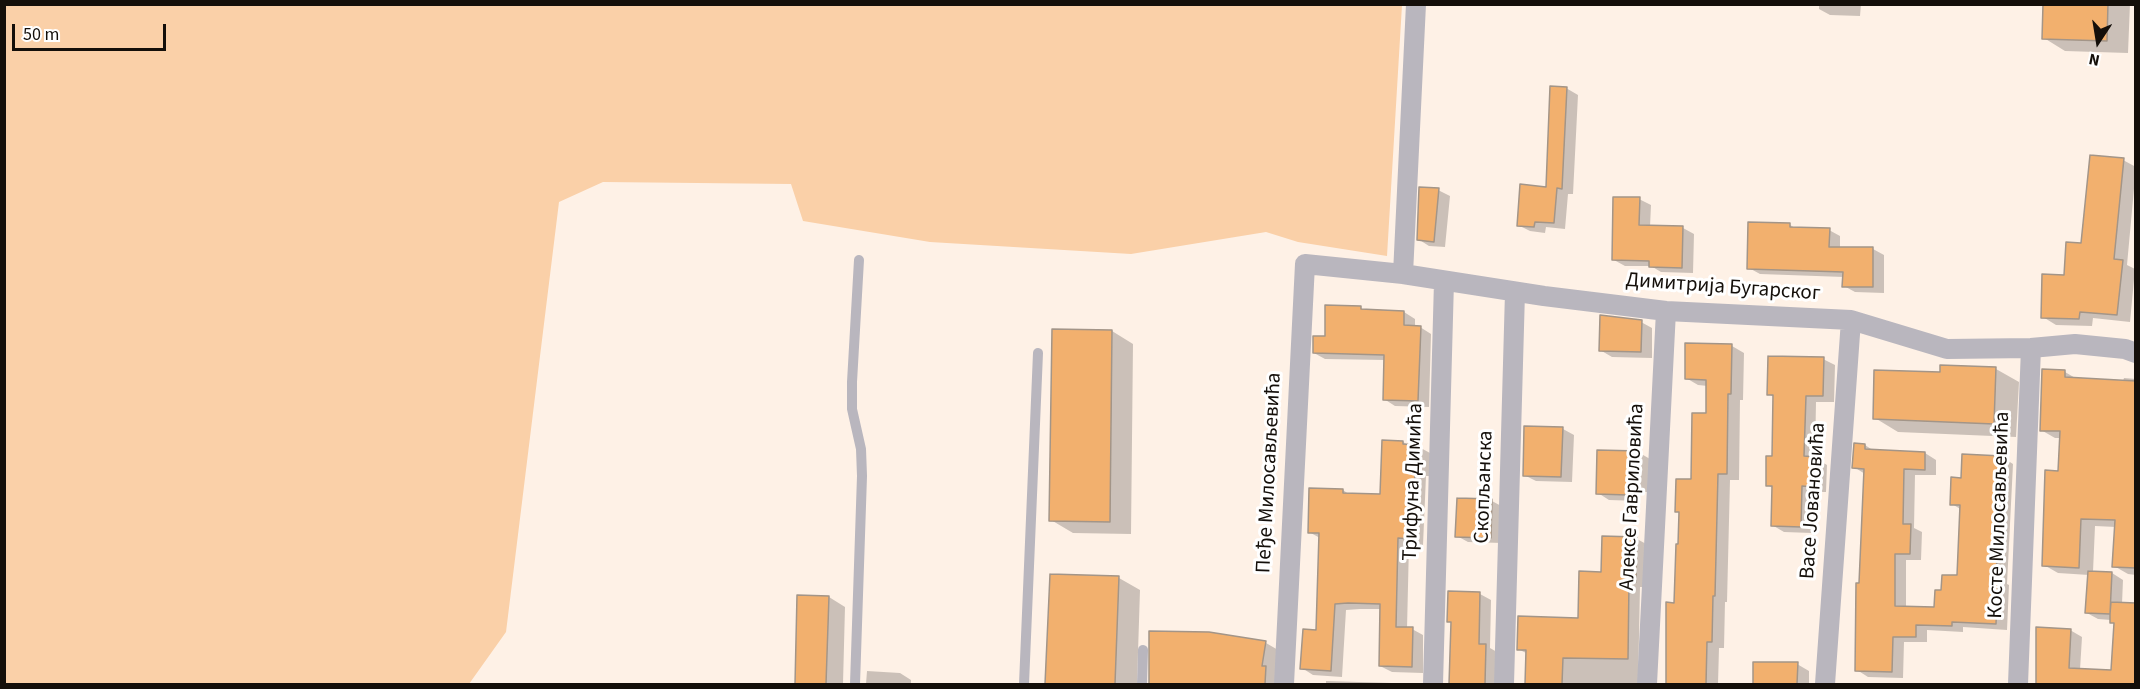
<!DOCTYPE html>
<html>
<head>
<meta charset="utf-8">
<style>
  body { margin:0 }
  #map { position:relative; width:2140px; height:689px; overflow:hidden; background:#fef1e6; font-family:"Source Sans 3",sans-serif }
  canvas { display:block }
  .frame { position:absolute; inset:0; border:6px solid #140f0a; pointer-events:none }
  .north { position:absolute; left:2068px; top:12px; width:60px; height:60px; -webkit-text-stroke:4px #fff; paint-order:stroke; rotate:192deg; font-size:16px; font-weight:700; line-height:24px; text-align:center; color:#140f0a }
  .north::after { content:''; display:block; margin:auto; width:21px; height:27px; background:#140f0a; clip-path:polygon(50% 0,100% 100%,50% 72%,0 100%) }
  .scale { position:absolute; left:12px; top:24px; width:154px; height:27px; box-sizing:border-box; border:3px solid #140f0a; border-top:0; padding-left:8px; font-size:18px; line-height:21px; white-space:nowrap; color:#140f0a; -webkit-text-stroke:4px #fff; paint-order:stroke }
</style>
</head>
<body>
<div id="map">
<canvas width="2140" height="689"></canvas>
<div class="frame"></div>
<div class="north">N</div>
<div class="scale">50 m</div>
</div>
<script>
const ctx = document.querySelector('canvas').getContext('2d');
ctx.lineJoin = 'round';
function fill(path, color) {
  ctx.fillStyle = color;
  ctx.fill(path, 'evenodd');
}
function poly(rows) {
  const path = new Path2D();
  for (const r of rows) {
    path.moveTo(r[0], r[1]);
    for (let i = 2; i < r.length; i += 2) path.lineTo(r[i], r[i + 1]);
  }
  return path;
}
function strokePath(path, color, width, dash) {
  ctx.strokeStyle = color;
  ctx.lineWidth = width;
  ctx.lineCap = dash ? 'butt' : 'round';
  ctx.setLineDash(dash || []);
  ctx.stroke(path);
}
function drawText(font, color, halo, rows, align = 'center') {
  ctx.font = font + ' "Source Sans 3",sans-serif';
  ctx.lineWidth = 6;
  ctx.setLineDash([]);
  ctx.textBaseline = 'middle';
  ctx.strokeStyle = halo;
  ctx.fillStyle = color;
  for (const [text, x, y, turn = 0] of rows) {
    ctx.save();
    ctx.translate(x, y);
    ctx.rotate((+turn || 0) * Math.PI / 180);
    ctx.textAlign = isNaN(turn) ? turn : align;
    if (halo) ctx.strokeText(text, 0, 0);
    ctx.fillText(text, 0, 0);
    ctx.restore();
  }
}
const green = poly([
  [4,5,1402,5,1387,256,1298,242,1266,232,1131,254,930,242,803,221,791,184,603,182,559,202,506,632,469,684,5,684]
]);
const shadow = poly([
  [1819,4,1861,4,1860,16,1830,15,1819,9],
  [2045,4,2130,4,2128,53,2065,51,2044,38],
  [1566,88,1578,95,1573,194,1568,194,1565,229,1546,227,1545,233,1530,231,1518,225,1547,188],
  [2123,160,2136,167,2127,265,2135,269,2130,322,2093,318,2092,326,2056,325,2043,317],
  [1438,190,1450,196,1445,247,1429,246,1418,239],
  [1639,199,1651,205,1650,227,1683,228,1694,234,1693,273,1661,272,1651,266,1625,266,1614,260],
  [1790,225,1797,229,1829,230,1840,236,1840,248,1873,249,1884,255,1884,293,1855,292,1844,286,1844,277,1760,274,1749,268],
  [1360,308,1366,311,1404,312,1415,319,1415,327,1420,327,1431,334,1429,407,1395,406,1384,399,1385,360,1325,359,1314,353,1326,338],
  [1641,322,1652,328,1652,358,1612,357,1600,350],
  [1112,331,1133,344,1131,534,1073,533,1051,520],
  [1732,346,1744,353,1743,400,1740,400,1739,480,1730,480,1727,602,1725,602,1724,648,1719,648,1718,684,1667,684,1667,604,1676,604,1680,545,1680,514,1677,511,1693,481,1708,415,1708,386,1698,385,1686,378],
  [1823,359,1835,365,1834,402,1816,402,1815,458,1827,465,1826,492,1813,492,1812,533,1784,532,1772,525,1773,488,1767,485,1774,457,1775,398,1769,394],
  [1996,369,2019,382,2016,437,1898,432,1875,418,1941,373],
  [2065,372,2077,379,2123,381,2124,378,2136,379,2136,575,2128,574,2114,566,2116,527,2095,526,2093,572,2112,573,2123,580,2122,604,2136,605,2136,684,2038,684,2039,660,2070,630,2082,637,2080,670,2113,671,2115,624,2111,622,2111,620,2098,619,2087,613,2089,575,2058,573,2044,565,2060,473,2061,438,2055,438,2041,430],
  [1563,429,1574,435,1572,482,1536,481,1524,475],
  [1403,442,1410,446,1419,447,1430,453,1430,476,1426,476,1423,545,1409,544,1407,629,1412,629,1423,635,1423,673,1392,672,1380,666,1382,609,1360,609,1346,610,1342,677,1313,675,1302,668,1318,632,1320,538,1309,532,1343,490,1350,495,1382,496],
  [1865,445,1874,451,1925,453,1936,460,1936,475,1915,475,1914,528,1922,532,1921,560,1906,560,1906,608,1936,608,1943,592,1958,577,1962,510,1952,504,1962,479,2002,457,2013,464,2007,584,2009,585,2007,630,1963,627,1963,632,1927,630,1927,642,1904,642,1903,678,1868,677,1857,670,1865,474,1854,467],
  [1638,452,1650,459,1649,492,1639,492,1639,501,1609,500,1598,493],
  [1492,501,1503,507,1502,543,1468,542,1457,536],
  [1637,539,1648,545,1647,587,1640,587,1638,684,1527,684,1528,654,1518,649,1579,620,1602,573],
  [1051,575,1119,578,1140,590,1137,684,1047,684],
  [1480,594,1491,600,1490,648,1497,652,1496,684,1451,684,1452,623,1448,621],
  [799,596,829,597,845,607,843,684,796,684],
  [1209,634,1266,643,1285,654,1285,684,1151,684,1152,650],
  [1755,663,1797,664,1809,671,1809,684,1754,684],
  [867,671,900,673,911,680,911,684,866,684],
  [1326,681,1392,683,1395,684,1326,684]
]);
const building = poly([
  [2043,4,2108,4,2107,41,2042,39,2043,4],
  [1550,86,1567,87,1562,189,1557,188,1554,223,1535,222,1534,227,1517,226,1520,184,1546,187,1550,86],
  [2090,155,2124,158,2114,259,2123,260,2117,315,2080,312,2079,319,2041,318,2042,274,2064,275,2066,242,2081,243,2090,155],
  [1419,187,1439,188,1434,242,1417,240,1419,187],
  [1613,197,1640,197,1639,225,1683,226,1682,268,1649,267,1649,261,1612,260,1613,197],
  [1748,222,1790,223,1790,227,1830,228,1829,247,1873,247,1873,287,1842,287,1843,272,1747,269,1748,222],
  [1325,305,1361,306,1361,309,1404,311,1404,325,1421,326,1418,401,1383,400,1384,355,1313,353,1313,336,1325,336,1325,305],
  [1600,315,1642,320,1641,352,1599,351,1600,315],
  [1052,329,1112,330,1110,522,1049,521,1052,329],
  [1685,343,1732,344,1731,394,1728,394,1727,474,1718,474,1715,596,1713,596,1712,642,1707,642,1706,684,1666,684,1666,602,1674,603,1676,544,1678,544,1679,512,1675,512,1676,479,1691,479,1692,413,1706,413,1706,380,1685,379,1685,343],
  [1768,356,1824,357,1823,396,1806,396,1804,456,1816,457,1815,487,1802,486,1801,527,1771,526,1772,486,1766,486,1766,456,1772,456,1773,395,1767,395,1768,356],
  [1940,365,1996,367,1994,424,1873,419,1874,370,1940,372,1940,365],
  [2042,369,2065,370,2065,377,2136,381,2136,568,2112,567,2115,520,2081,519,2079,568,2042,566,2045,470,2058,471,2060,431,2040,431,2042,369],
  [1524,426,1563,427,1561,477,1523,476,1524,426],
  [1382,440,1403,441,1403,444,1419,445,1419,470,1415,470,1412,539,1398,538,1396,627,1413,627,1412,667,1379,666,1380,604,1348,603,1335,604,1331,671,1300,669,1303,629,1316,630,1319,533,1308,533,1309,488,1343,489,1343,493,1380,494,1382,440],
  [1854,443,1865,444,1865,449,1925,452,1925,470,1904,469,1903,524,1911,524,1910,554,1895,554,1895,606,1934,607,1935,590,1941,590,1942,575,1957,575,1960,505,1950,505,1951,477,1961,478,1962,454,2002,456,1996,577,1998,577,1996,624,1952,622,1952,626,1916,625,1916,637,1893,637,1892,672,1855,671,1856,583,1859,583,1864,469,1852,468,1854,443],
  [1597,450,1639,451,1638,487,1628,487,1628,495,1596,494,1597,450],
  [1457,498,1492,499,1491,538,1455,537,1457,498],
  [1602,536,1637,537,1636,582,1629,582,1628,659,1563,658,1562,684,1525,684,1526,650,1517,650,1518,616,1578,618,1579,571,1601,572,1602,536],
  [2088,571,2112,572,2110,614,2111,602,2136,603,2136,684,2036,684,2036,627,2071,629,2069,668,2111,670,2114,623,2110,623,2110,614,2085,613,2088,571],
  [1050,574,1119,576,1115,684,1045,684,1050,574],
  [1448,591,1480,592,1479,644,1486,644,1485,684,1449,684,1451,622,1447,622,1448,591],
  [797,595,829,596,826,684,795,684,797,595],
  [1149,631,1209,632,1266,641,1262,666,1266,666,1265,684,1149,684,1149,631],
  [1753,662,1798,662,1797,684,1753,684,1753,662]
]);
const lane = poly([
  [855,684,862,476,861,449,852,409,852,382,859,260],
  [1024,684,1038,353],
  [1142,684,1143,650]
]);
const street = poly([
  [1403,274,1416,4],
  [1284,684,1305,264,1403,274,1544,296,1666,311,1851,320,1947,349,2031,348,2075,344,2125,349,2136,353],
  [1433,684,1444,281],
  [1504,684,1515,292],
  [1647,684,1666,311],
  [1825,684,1851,320],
  [2018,684,2031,348]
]);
const streetNames = [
  ["Димитрија Бугарског",1723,288,4],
  ["Пеђе Милосављевића",1270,473,-87],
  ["Трифуна Димића",1414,482,-88],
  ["Скопљанска",1485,487,-88],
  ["Алексе Гавриловића",1633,497,-87],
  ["Васе Јовановића",1814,501,-86],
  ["Косте Милосављевића",2000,515,-88]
];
fill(green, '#fad0a8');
fill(shadow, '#0003');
fill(building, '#f2b06e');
strokePath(building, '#a39588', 1.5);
strokePath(lane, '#b9b6be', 10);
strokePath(street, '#b9b6be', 20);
drawText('21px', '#140f0a', '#fff', streetNames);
</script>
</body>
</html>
